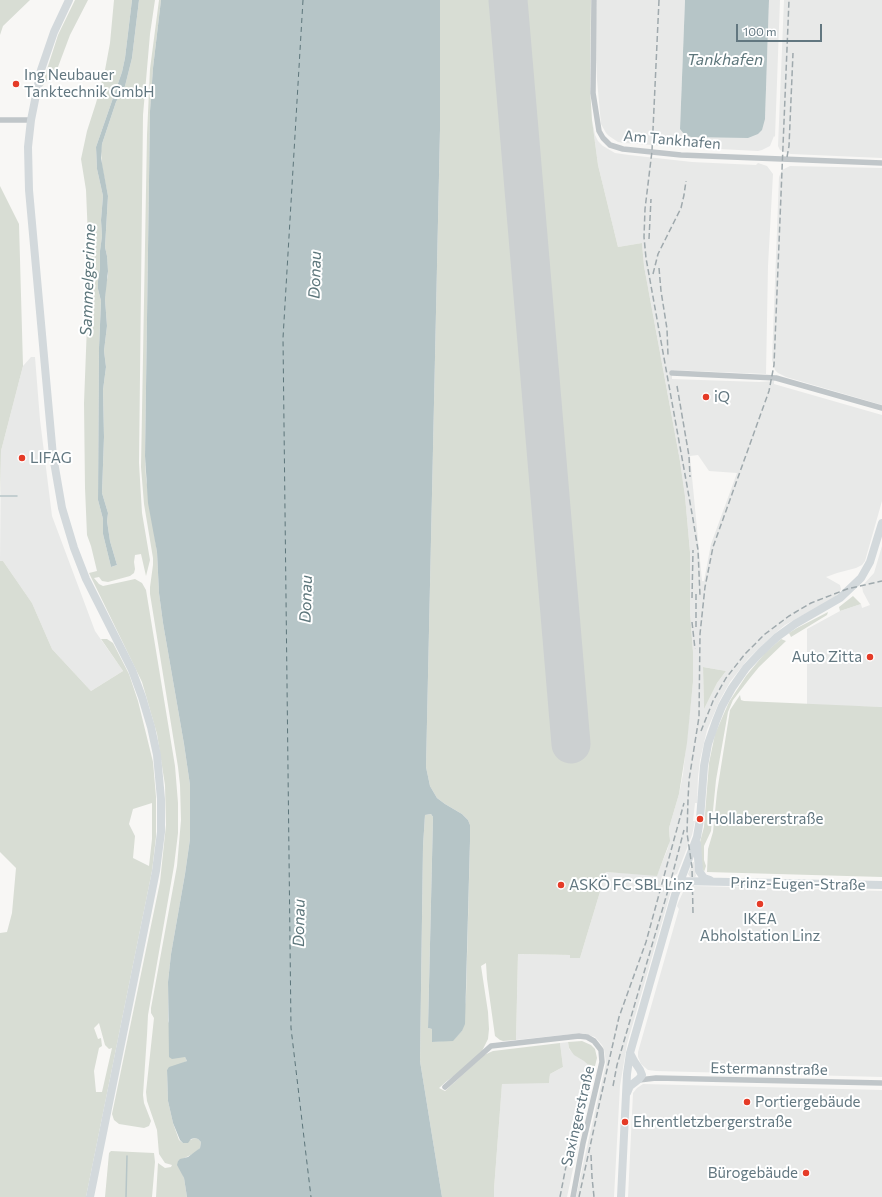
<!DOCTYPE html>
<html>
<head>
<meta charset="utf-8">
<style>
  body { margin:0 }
  #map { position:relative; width:882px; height:1197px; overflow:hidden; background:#f8f7f5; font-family:Commissioner,sans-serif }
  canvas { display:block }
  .scale { position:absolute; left:736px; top:24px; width:86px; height:18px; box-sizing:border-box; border:2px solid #627780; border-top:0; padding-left:5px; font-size:12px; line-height:14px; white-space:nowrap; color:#627780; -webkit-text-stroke:3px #fff; paint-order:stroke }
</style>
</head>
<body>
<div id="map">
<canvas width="882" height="1197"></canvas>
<div class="scale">100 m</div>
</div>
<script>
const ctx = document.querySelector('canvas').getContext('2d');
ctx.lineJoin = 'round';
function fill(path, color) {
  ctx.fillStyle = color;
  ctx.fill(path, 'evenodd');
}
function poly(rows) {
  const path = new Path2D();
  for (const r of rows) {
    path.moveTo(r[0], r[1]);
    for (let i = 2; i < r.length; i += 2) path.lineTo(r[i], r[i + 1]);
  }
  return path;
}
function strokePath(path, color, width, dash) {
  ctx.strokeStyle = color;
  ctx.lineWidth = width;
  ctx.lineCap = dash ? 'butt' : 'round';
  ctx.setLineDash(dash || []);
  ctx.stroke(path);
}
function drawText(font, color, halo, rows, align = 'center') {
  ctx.font = font + ' Commissioner,sans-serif';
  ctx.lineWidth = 4;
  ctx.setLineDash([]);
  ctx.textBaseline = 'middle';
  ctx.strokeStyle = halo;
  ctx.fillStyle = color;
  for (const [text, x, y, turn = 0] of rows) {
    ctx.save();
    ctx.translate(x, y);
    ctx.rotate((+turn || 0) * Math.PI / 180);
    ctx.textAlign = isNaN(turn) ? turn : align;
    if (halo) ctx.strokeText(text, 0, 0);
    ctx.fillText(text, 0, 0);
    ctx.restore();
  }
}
const built = poly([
  [597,0,685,0,680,129,765,119,769,0,780,0,775,137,774,136,770,146,762,150,758,151,681,147,624,143,618,142,609,136,606,133,601,124,597,80,595,40],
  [784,0,882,0,882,158,791,154,784,152,780,150,778,146],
  [592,120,595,135,598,141,603,146,615,153,629,155,692,162,756,165,758,163,767,166,773,174,768,266,766,374,672,370,672,379,759,382,774,381,774,384,882,415,882,501,865,561,862,565,856,568,837,573,826,577,840,585,841,589,839,593,833,599,785,625,772,636,748,659,730,682,720,700,707,730,700,760,698,777,697,803,695,803,693,821,695,821,692,835,677,874,670,877,662,876,660,884,670,887,671,891,627,1044,620,1086,614,1197,576,1197,584,1160,606,1063,604,1049,602,1045,595,1037,582,1033,516,1040,518,954,570,955,580,958,606,872,657,875,668,848,670,837,669,828,679,794,683,774,693,682,693,652,690,612,690,552,685,496,680,461,644,266,642,243,618,247,598,165],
  [698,455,709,471,737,473,711,544,704,581,702,581,690,456],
  [703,667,726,671,717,683,704,709],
  [790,166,882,168,882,405,786,377,778,373,775,370,772,360,779,177,782,170],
  [31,357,35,357,40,420,52,516,95,631,123,671,91,691,52,649,32,603,3,561,0,561,1,451,23,366],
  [882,546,882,707,807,705,807,629,840,611,861,604,862,608,870,605,863,592,862,586,874,573],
  [693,862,694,862,696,876,695,877,690,877,688,874],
  [695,886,882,891,882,1077,656,1071,648,1070,641,1064,638,1057,638,1052,679,909,677,906,678,903,683,892,689,887],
  [568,1042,569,1049,590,1065,594,1070,567,1197,494,1197,494,1189,502,1083,549,1083,550,1074,563,1067,560,1043],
  [643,1084,882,1090,882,1197,628,1197,633,1093,637,1088]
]);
const green = poly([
  [0,0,30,0,3,26,0,35],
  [75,0,88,0,70,35,58,67,41,88,58,35],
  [114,0,132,0,125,58,122,72,96,147,97,169,103,196,101,220,102,236,100,252,100,268,98,281,98,289,101,301,99,348,98,500,103,519,103,534,111,567,117,565,110,541,107,521,108,513,102,493,104,437,103,390,106,367,104,351,107,326,105,299,106,283,108,276,107,256,105,247,108,196,102,166,101,151,102,144,116,102,125,86,132,58,139,0,155,0,150,34,143,115,139,463,142,513,150,560,146,576,141,554,135,555,134,562,135,569,134,573,130,576,108,582,102,581,99,577,94,578,99,584,103,586,135,579,142,583,146,590,175,766,178,803,178,833,174,866,148,1015,147,1035,143,1095,144,1103,151,1121,149,1126,144,1128,119,1124,114,1120,112,1114,160,882,166,825,165,785,157,734,142,682,89,573,97,571,91,546,87,535,85,488,84,403,88,299,88,238,86,190,81,159,87,131,96,103,105,70,110,43],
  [159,0,161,0,153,68,150,111,145,456,146,478,157,552,159,593,163,623,184,744,190,785,190,839,185,874,171,954,168,982,168,1021,187,1061,167,1070,168,1101,173,1123,179,1140,183,1143,195,1138,198,1139,201,1142,200,1148,195,1153,178,1161,184,1178,187,1197,156,1197,158,1163,165,1168,171,1167,172,1165,165,1163,159,1154,157,1130,147,1101,146,1092,154,1018,151,1013,151,1008,177,866,181,820,180,785,178,767,150,594,150,587,153,565,153,558,144,504,141,467,147,135,150,69],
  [440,0,591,0,590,87,592,120,598,165,618,247,642,243,644,266,680,461,685,496,690,552,690,612,693,652,693,682,687,743,679,794,669,828,670,841,657,876,606,872,580,958,570,958,570,955,518,954,516,1040,503,1041,500,1040,495,1036,487,979,486,963,481,966,488,1012,489,1029,488,1039,482,1051,469,1065,447,1081,439,1088,445,1091,484,1055,493,1051,560,1043,563,1067,550,1074,549,1083,502,1084,494,1189,494,1197,442,1197,420,1061,423,846,425,815,431,814,433,817,428,1028,432,1029,433,1042,453,1040,462,1031,466,996,470,841,470,825,468,820,462,814,445,804,437,798,430,786,426,767,440,130],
  [0,186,19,224,23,366,1,451,0,501],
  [0,561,3,561,32,603,52,649,91,691,123,671,101,639,107,639,113,643,129,674,138,701,153,762,156,797,156,837,152,871,86,1197,0,1197,0,933,7,932,12,913,16,868,0,852],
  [152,803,152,839,149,866,133,858,135,836,129,824,133,809],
  [99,1023,105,1045,109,1049,112,1048,102,1092,96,1092,94,1071,99,1048,102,1046,101,1038,98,1039,94,1028],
  [853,596,861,604,840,611,839,607],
  [828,612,827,615,791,637,789,633,797,628],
  [781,639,786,641,759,667,750,678,733,700,728,712,716,780,711,831,704,846,704,860,706,866,704,872,702,868,700,842,704,827,709,763,715,734,729,702,746,676,765,653],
  [703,667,726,671,717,683,704,709],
  [740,695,741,700,744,701,882,707,882,877,707,872,708,849,713,832,717,792,730,710],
  [582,1041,591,1045,595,1049,597,1058,594,1070,584,1061,574,1055,569,1048,568,1042],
  [111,1151,154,1153,155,1162,152,1197,105,1197,109,1153]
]);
const water = poly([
  [132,0,139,0,132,58,125,86,116,102,102,144,101,158,108,196,105,247,107,256,108,271,105,299,107,326,104,351,106,367,103,390,104,437,102,493,108,513,107,521,110,541,117,565,111,567,103,534,103,519,98,500,99,348,101,301,98,289,98,281,100,268,100,251,102,236,101,220,103,196,97,169,96,147,122,72,125,58],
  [161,0,440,0,440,130,426,767,430,786,437,798,445,804,462,814,468,820,470,825,470,841,465,1024,462,1031,453,1041,432,1042,432,1029,428,1028,433,817,431,814,425,815,423,846,420,1061,442,1197,187,1197,184,1178,177,1165,178,1161,180,1159,188,1157,200,1148,201,1142,198,1139,195,1138,191,1139,188,1143,183,1143,180,1140,173,1123,168,1101,167,1070,169,1067,187,1061,185,1057,172,1059,169,1057,168,982,171,954,185,874,190,839,190,785,184,744,163,623,159,593,157,552,148,503,145,456,150,111,153,68],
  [685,0,769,0,765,119,762,130,758,134,748,138,691,137,684,134,680,129]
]);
const stream = poly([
  [0,496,17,496],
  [126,1197,127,1156]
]);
const ferry = poly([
  [303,0,283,338,291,1028,311,1197]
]);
const runway = poly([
  [508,0,571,744]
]);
const street = poly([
  [594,0,593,93,599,131,603,138,610,145,623,149,681,155,882,163],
  [0,120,31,120],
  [672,373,776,378,882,408],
  [639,1080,656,1078,882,1083],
  [445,1087,491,1046,579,1036,587,1037,594,1041,601,1050,602,1062,583,1143,573,1197]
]);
const secondary = poly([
  [69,0,54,32,41,70,31,120,28,147,29,190,53,456,62,508,74,548,86,579,132,670,142,697,151,727,157,755,161,799,161,832,156,871,90,1197],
  [697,844,699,871,704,878,710,880],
  [680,881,882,885],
  [627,1093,630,1086,639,1079,642,1075,640,1070,634,1061,630,1053],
  [621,1197,627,1074,630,1053,675,895,697,837,700,819,704,766,708,744,716,721,722,706,732,688,746,668,761,652,777,637,795,624,840,598,861,578,870,562,882,523]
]);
const rail = poly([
  [659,0,652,151,645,209,644,237,646,258,693,519,698,550,700,596],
  [787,157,789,146,793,53],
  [649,239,651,199],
  [659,268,661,291,667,329,668,355],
  [653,274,658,254,681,208,684,195,686,181],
  [677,386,689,456,690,477],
  [692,598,693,550],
  [692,622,695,649],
  [696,627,696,591],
  [701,731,713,701,726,678,745,654,765,634,789,616,811,603,847,589,882,581],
  [693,913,692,867,687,833,688,800,689,780,699,717,700,634,705,587,713,547,769,391,774,365,789,0],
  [613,1086,617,1065,671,880,684,830],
  [602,1092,619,1017,646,942,684,803],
  [591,1155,592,1177,594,1197],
  [560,1197,574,1125],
  [579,1197,603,1087]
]);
const markers = [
  [16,84,4,"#e53b27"],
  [706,397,4,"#e53b27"],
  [22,458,4,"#e53b27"],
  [870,657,4,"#e53b27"],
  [700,819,4,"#e53b27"],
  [561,885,4,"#e53b27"],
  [760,904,4,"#e53b27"],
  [747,1102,4,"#e53b27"],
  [625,1122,4,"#e53b27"],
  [806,1173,4,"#e53b27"]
];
const poiNames = [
  ["Ing Neubauer",24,75],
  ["Tanktechnik GmbH",24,92],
  ["iQ",714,397],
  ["LIFAG",30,458],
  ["Auto Zitta",862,657,"right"],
  ["Hollabererstraße",708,819],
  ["ASKÖ FC SBL Linz",569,885],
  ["IKEA",760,919,"center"],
  ["Abholstation Linz",760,936,"center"],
  ["Portiergebäude",755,1102],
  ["Ehrentletzbergerstraße",633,1122],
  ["Bürogebäude",798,1173,"right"]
];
const streetNames = [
  ["Am Tankhafen",672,140,5],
  ["Prinz-Eugen-Straße",798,884,1],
  ["Estermannstraße",769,1069,1],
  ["Saxingerstraße",578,1116,-77]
];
const waterNames = [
  ["Tankhafen",725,60],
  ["Donau",315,275,-88],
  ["Sammelgerinne",88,280,-88],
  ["Donau",306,599,-88],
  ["Donau",299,923,-89]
];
fill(built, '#e8e9e8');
fill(green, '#d8ddd4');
fill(water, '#b6c5c7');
strokePath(stream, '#b6c5c7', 1.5);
strokePath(ferry, '#5d767b', 1, [5, 4]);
strokePath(runway, '#ccd0d1', 39);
strokePath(street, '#c0c6c9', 5.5);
strokePath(secondary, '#d3d9dc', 8);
strokePath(rail, '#9fa9ad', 1.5, [6, 3]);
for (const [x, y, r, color] of markers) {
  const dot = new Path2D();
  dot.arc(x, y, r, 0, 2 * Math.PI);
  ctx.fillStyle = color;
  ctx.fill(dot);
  strokePath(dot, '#fff', 1.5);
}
drawText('15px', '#627780', '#fff', poiNames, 'left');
drawText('15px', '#627780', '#fff', streetNames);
drawText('italic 16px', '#5d767b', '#fff', waterNames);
</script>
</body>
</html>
